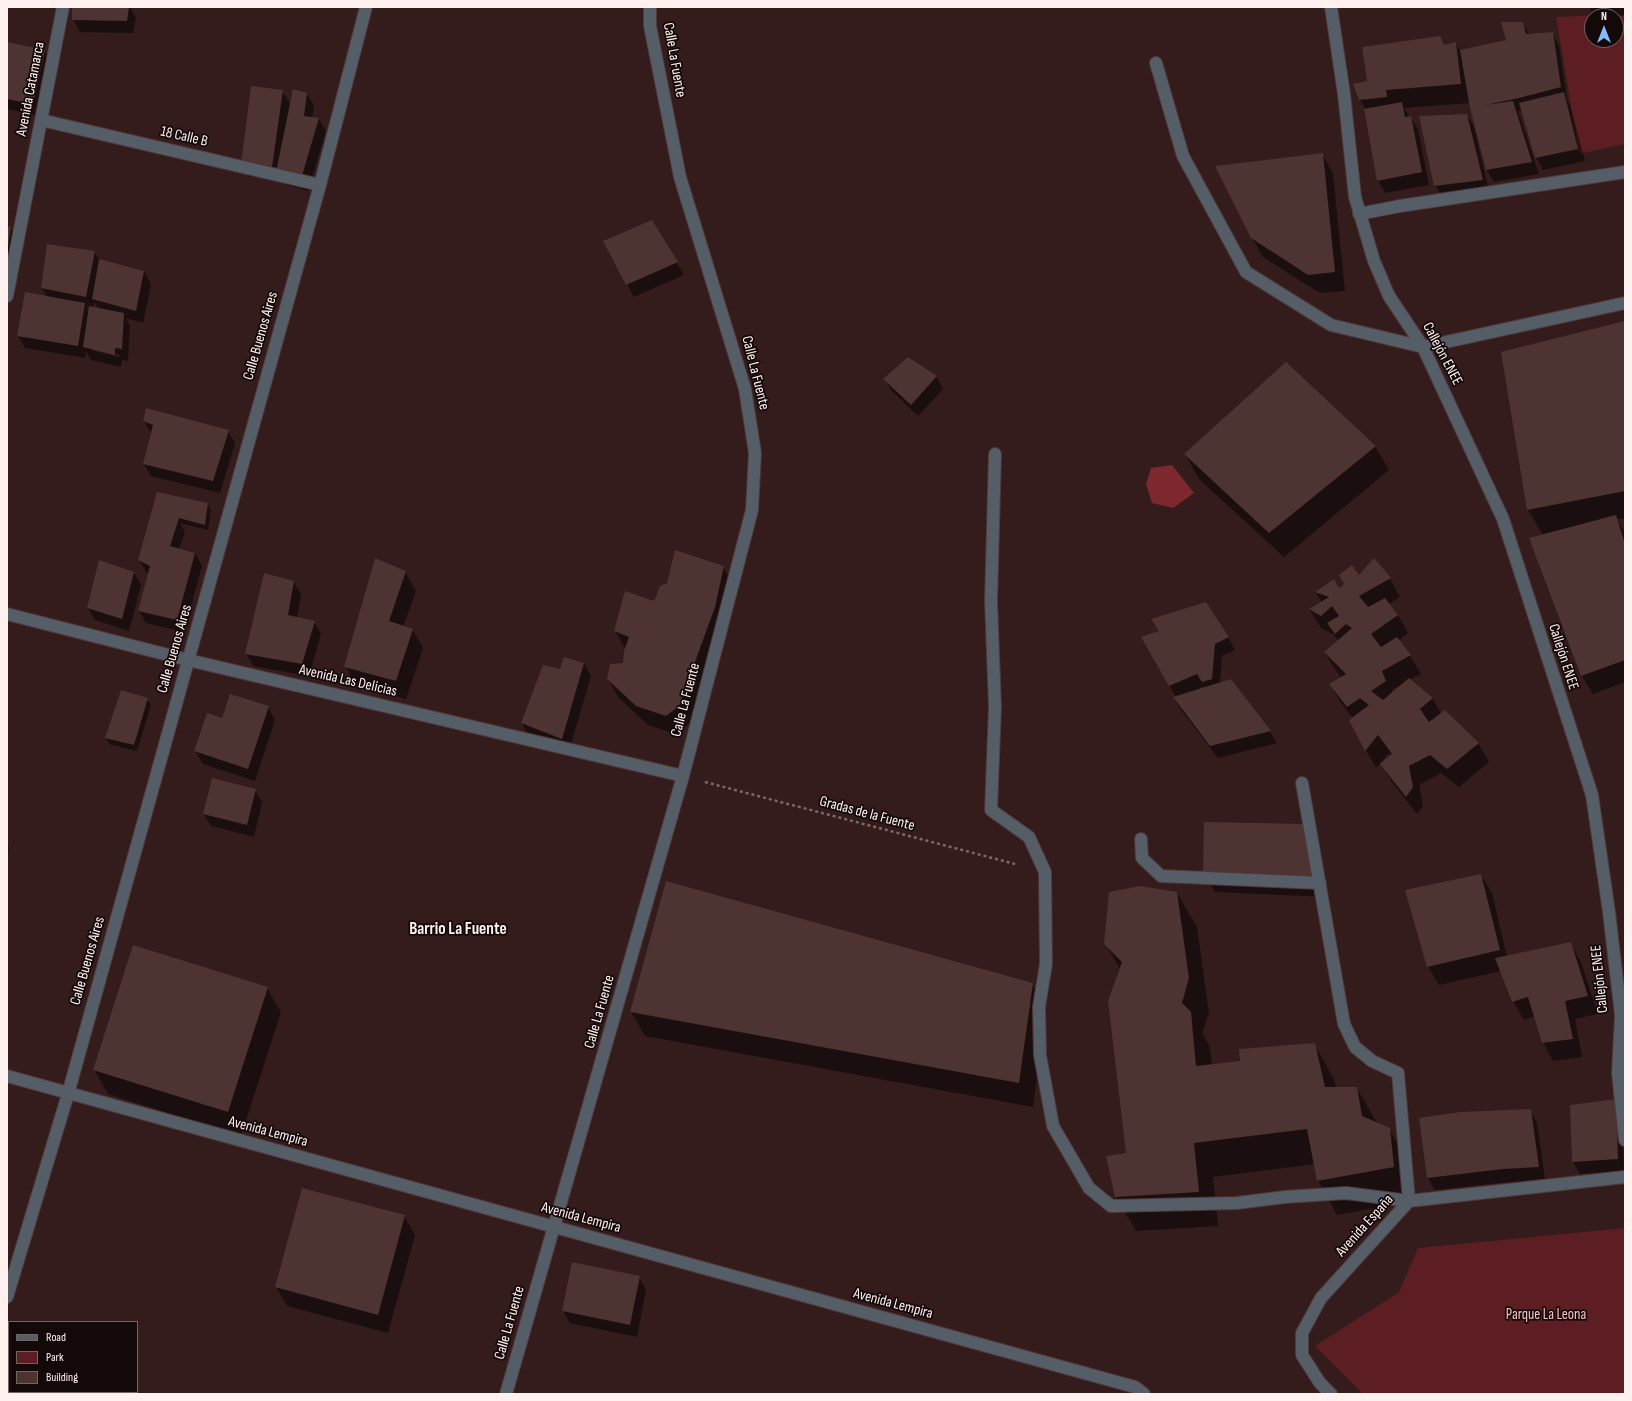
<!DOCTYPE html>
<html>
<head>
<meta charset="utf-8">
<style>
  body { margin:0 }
  #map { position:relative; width:1632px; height:1401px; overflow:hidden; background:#341b1c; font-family:"Sofia Sans Condensed",sans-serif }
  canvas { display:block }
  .frame { position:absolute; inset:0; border:8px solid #fff1f0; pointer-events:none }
  .legend { position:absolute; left:8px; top:1321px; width:130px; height:72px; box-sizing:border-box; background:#140909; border:1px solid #726665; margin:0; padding:5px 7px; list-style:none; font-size:12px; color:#fff1f0 }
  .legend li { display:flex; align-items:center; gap:8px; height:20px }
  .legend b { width:20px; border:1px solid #726665 }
  .north { position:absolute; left:1584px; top:8px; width:40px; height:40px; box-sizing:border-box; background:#140909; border:1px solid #726665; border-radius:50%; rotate:0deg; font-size:11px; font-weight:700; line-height:16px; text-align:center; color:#fff1f0 }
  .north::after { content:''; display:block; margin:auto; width:14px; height:18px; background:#80bdfa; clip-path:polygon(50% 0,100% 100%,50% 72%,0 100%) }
</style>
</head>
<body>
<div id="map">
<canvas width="1632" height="1401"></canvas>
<div class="frame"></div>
<ul class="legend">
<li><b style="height:5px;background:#555d66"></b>Road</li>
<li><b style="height:11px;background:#5c1e22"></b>Park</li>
<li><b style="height:11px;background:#4d3332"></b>Building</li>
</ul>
<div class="north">N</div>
</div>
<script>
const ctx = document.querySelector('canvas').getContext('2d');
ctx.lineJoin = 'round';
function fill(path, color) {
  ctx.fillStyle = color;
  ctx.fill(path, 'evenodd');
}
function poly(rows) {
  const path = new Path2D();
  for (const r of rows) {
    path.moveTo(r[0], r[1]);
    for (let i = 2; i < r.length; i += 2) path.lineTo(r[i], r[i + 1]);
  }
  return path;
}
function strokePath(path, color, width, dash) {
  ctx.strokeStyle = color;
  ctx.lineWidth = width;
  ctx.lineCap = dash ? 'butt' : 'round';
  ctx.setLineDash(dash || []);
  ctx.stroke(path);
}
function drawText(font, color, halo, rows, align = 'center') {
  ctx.font = font + ' "Sofia Sans Condensed",sans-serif';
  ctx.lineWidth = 3.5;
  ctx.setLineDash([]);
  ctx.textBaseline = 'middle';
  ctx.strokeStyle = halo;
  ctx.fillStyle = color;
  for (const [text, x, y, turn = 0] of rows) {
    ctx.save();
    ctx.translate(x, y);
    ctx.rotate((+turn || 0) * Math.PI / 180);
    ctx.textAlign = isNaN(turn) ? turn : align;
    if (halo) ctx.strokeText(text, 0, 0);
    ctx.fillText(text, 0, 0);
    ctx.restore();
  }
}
const green = poly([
  [1625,14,1625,144,1579,154,1556,17],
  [1592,16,1616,16,1616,40,1592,40],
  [1625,1228,1625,1394,1363,1394,1315,1346,1399,1292,1418,1248]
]);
const water = poly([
  [1172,465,1194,493,1173,508,1152,503,1146,484,1151,468]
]);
const shadow = poly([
  [73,7,130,7,136,18,133,33,80,32,73,19],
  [1589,7,1625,7,1625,16,1594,16],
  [1522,23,1530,35,1552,33,1559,45,1567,99,1570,105,1585,161,1543,170,1536,157,1523,110,1518,111,1539,174,1494,182,1487,170,1470,103,1404,108,1418,129,1429,185,1385,193,1378,180,1366,110,1360,100,1368,82,1444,46,1456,44,1460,51,1507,41],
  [7,43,45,51,52,63,40,116,7,109],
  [282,91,291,105,307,94,314,106,312,118,319,119,326,131,308,191,284,184,280,176,279,179,249,176,242,164],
  [1467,115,1474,127,1489,192,1443,198,1435,185],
  [1322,154,1333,173,1345,291,1320,293,1263,257,1252,238],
  [652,222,684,275,634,297,605,242],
  [7,227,11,228,14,234,9,263,7,263],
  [94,252,99,260,144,271,151,284,143,323,126,318,130,326,128,361,122,360,121,367,91,360,86,351,85,358,25,348,18,336,47,297,42,288],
  [94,302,99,309,93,308],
  [86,307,90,308,89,312],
  [91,348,120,355,119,357,91,350],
  [1625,322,1625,519,1617,519,1625,533,1625,682,1593,694,1582,676,1543,535,1528,510,1502,353],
  [936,376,943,389,918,416,892,391,885,379],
  [144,421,228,431,235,443,220,493,151,476,144,464,151,433],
  [1375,446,1389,470,1284,557,1199,479,1185,454],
  [208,504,211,510,208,530,180,523,185,532,179,549,195,553,202,566,184,632,146,623,139,611,149,574,146,572,139,560,153,512],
  [1374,559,1390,579,1400,597,1389,604,1398,615,1408,633,1398,641,1410,656,1421,674,1410,680,1433,699,1441,714,1478,743,1489,762,1459,787,1441,773,1419,785,1423,806,1417,814,1392,782,1381,764,1391,756,1389,753,1376,768,1350,721,1353,718,1341,703,1330,684,1342,678,1336,671,1325,653,1338,641,1333,633,1332,634,1321,628,1310,610,1322,603,1316,592,1334,580,1339,589,1359,577],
  [1400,685,1393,693,1392,690],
  [723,567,734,585,725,626,689,724,676,734,648,725,619,698,608,679,624,664,626,650,615,631,655,602,668,584],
  [405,572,416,591,403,627,413,630,423,648,406,699,356,685,346,667],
  [134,573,141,585,129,631,95,620,88,608],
  [294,582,301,595,297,618,314,622,321,634,309,676,253,666,246,653],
  [1159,632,1228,637,1235,650,1222,656,1220,683,1230,680,1270,732,1277,743,1218,758,1181,710,1174,698,1176,697,1143,638],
  [1205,686,1206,688,1200,690,1199,688],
  [584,663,591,676,569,751,529,736,522,723,544,666,561,670],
  [122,691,147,699,151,705,137,751,109,744,106,738],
  [268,707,275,720,255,781,203,764,195,751,223,719],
  [255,790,262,802,254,837,211,826,204,814],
  [1306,825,1326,897,1215,892,1204,874],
  [7,844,9,847,7,864],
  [1481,875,1492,893,1507,957,1570,943,1581,962,1598,1014,1575,1019,1582,1057,1553,1061,1543,1042,1535,1016,1524,1020,1513,1001,1501,971,1439,985,1428,967],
  [1177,893,1197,927,1209,1013,1202,1033,1210,1047,1212,1065,1241,1062,1314,1044,1334,1079,1336,1088,1357,1088,1377,1123,1389,1129,1409,1163,1413,1201,1337,1215,1318,1180,1315,1164,1213,1177,1218,1226,1136,1231,1116,1197,1127,1154,1120,969,1105,943],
  [1032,984,1046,1008,1033,1107,645,1036,631,1012],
  [267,988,281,1012,241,1136,108,1094,94,1069],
  [1615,1101,1622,1113,1624,1171,1580,1174,1573,1162],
  [1530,1110,1537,1123,1545,1179,1511,1182,1435,1190,1428,1178],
  [303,1189,404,1216,415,1235,388,1333,287,1306,276,1287],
  [639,1277,646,1290,637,1337,570,1323,563,1311]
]);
const building = poly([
  [72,7,129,7,127,21,72,20],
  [1501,22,1523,22,1526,34,1553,32,1561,87,1519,98,1485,105,1513,101,1532,162,1486,170,1470,108,1460,50,1506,40],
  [1440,36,1444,45,1456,42,1461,84,1386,90,1387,97,1359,100,1353,84,1367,81,1362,47],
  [7,42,45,50,33,104,7,99],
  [251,86,283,90,272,167,241,164],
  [293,89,307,93,304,116,319,118,301,179,276,172],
  [1564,92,1578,149,1535,158,1519,103],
  [1402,102,1405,117,1411,116,1422,172,1377,181,1364,109],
  [1467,114,1483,180,1434,186,1419,116],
  [1323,153,1335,272,1308,275,1251,238,1215,166],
  [652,220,678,262,626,285,603,241],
  [7,226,11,227,8,247,7,247],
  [47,244,95,251,86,297,41,288],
  [99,259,144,271,136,311,92,299],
  [25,292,85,303,78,346,17,336],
  [89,306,124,313,122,349,115,348,115,355,83,347],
  [1625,321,1625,491,1527,510,1501,352],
  [908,357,937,376,911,405,883,379],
  [1286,362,1376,446,1269,533,1184,454],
  [146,408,229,430,213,481,143,464,153,425,143,421],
  [157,492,208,503,205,525,179,518,170,546,195,553,177,620,138,611,150,566,138,560],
  [1616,515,1625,544,1625,660,1581,676,1529,538],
  [675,550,724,566,715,607,679,706,666,716,636,706,607,679,610,664,623,663,624,651,629,637,614,631,625,591,654,601,660,586,667,583],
  [375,558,406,571,389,621,413,629,396,681,344,667],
  [1374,558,1391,578,1359,596,1368,607,1385,598,1398,615,1371,634,1381,647,1397,637,1411,655,1382,671,1386,681,1371,691,1383,700,1409,678,1433,698,1420,709,1429,722,1445,710,1479,743,1447,769,1430,755,1409,766,1413,787,1406,797,1380,764,1392,754,1378,735,1365,751,1349,720,1369,705,1360,698,1347,707,1329,684,1346,674,1324,652,1352,628,1346,624,1335,634,1327,623,1339,616,1332,606,1321,616,1309,609,1329,597,1315,592,1334,579,1339,588,1344,584,1339,575,1352,565,1359,575],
  [99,560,134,572,122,619,87,608],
  [264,573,294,581,288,615,315,621,302,664,245,654],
  [1206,602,1229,637,1215,644,1212,679,1202,682,1197,674,1169,686,1141,637,1159,631,1151,619],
  [564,657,584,663,562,739,521,723,543,665,560,669],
  [1231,679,1271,731,1210,746,1173,697],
  [121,690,148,698,134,745,105,738],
  [230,694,269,706,248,769,194,751,207,713,222,718],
  [212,778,256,789,247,825,203,814],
  [1204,822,1307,824,1316,879,1203,874],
  [1481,874,1500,950,1427,967,1405,890],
  [666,881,1033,983,1019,1083,630,1012],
  [1140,886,1177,892,1189,978,1182,1003,1191,1012,1196,1066,1240,1061,1239,1049,1315,1043,1325,1087,1357,1087,1362,1116,1390,1128,1394,1167,1317,1181,1307,1129,1194,1143,1199,1192,1115,1197,1106,1156,1126,1153,1108,1001,1122,962,1104,944,1109,892],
  [1571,942,1588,996,1565,1001,1573,1039,1542,1043,1528,997,1512,1002,1495,958],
  [133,945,268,987,228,1112,93,1070],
  [1616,1099,1618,1159,1572,1162,1570,1105],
  [1531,1109,1539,1167,1503,1169,1427,1178,1419,1118,1460,1112],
  [302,1188,405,1215,378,1315,275,1287],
  [572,1262,640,1276,630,1325,562,1311]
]);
const path = poly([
  [705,782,1015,864]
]);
const minor = poly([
  [1331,7,1344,94,1355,197,1374,261,1389,296,1423,347,1503,519,1592,795,1609,912,1621,1015,1618,1073,1625,1140],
  [1156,63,1183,156,1246,272,1331,325,1423,347,1625,303],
  [41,120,320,185],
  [1359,214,1400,206,1625,172],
  [7,296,63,7],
  [995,454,991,601,995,707,991,810,1029,837,1045,872,1046,964,1039,1007,1040,1055,1053,1126,1089,1188,1111,1206,1237,1203,1285,1197,1346,1193,1409,1201,1398,1073,1372,1061,1355,1047,1344,1024,1302,783],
  [7,614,188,660,683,776],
  [1141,839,1142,858,1161,876,1320,883],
  [7,1076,1135,1387,1144,1394],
  [7,1297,68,1094,320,185,366,7],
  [506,1394,683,776,752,510,755,453,745,389,680,177,650,26,650,7],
  [1331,1394,1320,1383,1302,1355,1302,1333,1321,1298,1409,1201,1625,1177]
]);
const streetNames = [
  ["Calle La Fuente",674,60,80],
  ["Avenida Catamarca",31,89,-79],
  ["18 Calle B",184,137,13],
  ["Calle Buenos Aires",261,336,-74],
  ["Callejón ENEE",1442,354,62],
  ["Calle La Fuente",755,373,76],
  ["Calle Buenos Aires",175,649,-74],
  ["Callejón ENEE",1563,657,72],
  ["Avenida Las Delicias",348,681,13],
  ["Calle La Fuente",686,700,-75],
  ["Gradas de la Fuente",867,814,15],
  ["Calle Buenos Aires",88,961,-74],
  ["Callejón ENEE",1600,979,-96],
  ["Calle La Fuente",600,1012,-74],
  ["Avenida Lempira",268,1132,15],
  ["Avenida Lempira",581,1218,15],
  ["Avenida España",1365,1226,-48],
  ["Avenida Lempira",893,1304,15],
  ["Calle La Fuente",510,1323,-74]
];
const parkNames = [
  ["Parque La Leona",1546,1315]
];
const quarterNames = [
  ["Barrio La Fuente",458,930]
];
fill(green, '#5c1e22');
fill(water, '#7d282f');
fill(shadow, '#0007');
fill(building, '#4d3332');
strokePath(minor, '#50393a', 14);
strokePath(path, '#7d6869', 2.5, [3, 3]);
strokePath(minor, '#555d66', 12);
drawText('15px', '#fff1f0', '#140909', streetNames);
drawText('15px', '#f7c4c3', '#140909', parkNames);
drawText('bold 17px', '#fff1f0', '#140909', quarterNames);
</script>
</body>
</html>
